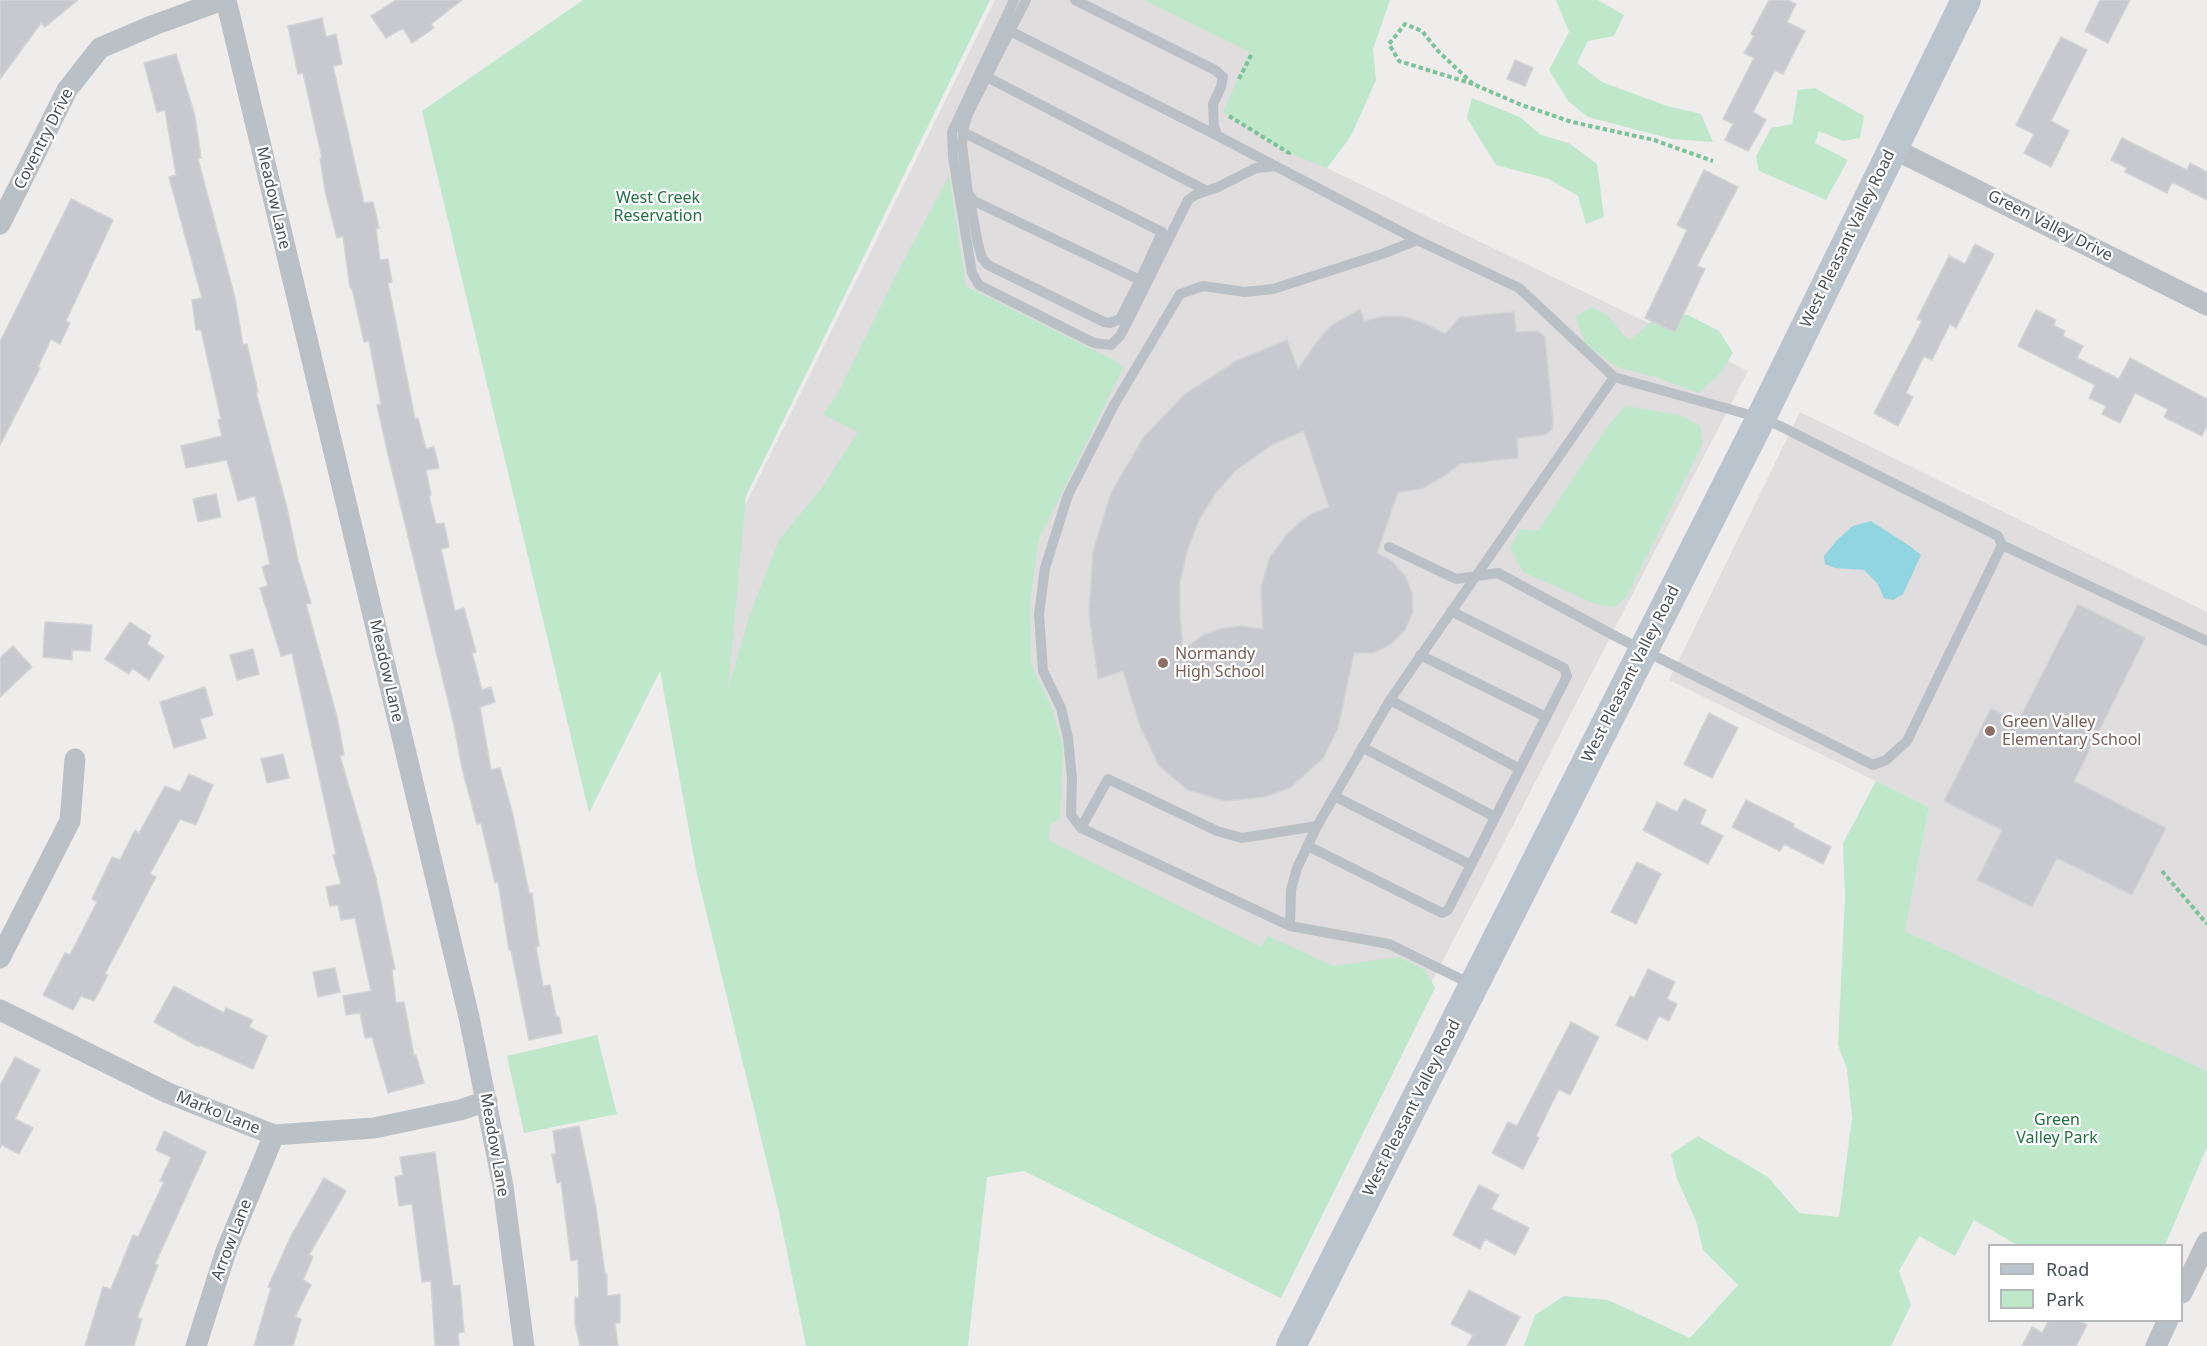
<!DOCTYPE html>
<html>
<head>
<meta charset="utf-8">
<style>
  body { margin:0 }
  #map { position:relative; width:2207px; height:1346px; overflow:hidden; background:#efecec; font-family:"Noto Sans",sans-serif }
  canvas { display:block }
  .legend { position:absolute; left:1988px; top:1244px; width:195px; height:78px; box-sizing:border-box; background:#fff; border:2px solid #b5b9bc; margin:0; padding:8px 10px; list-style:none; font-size:18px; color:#475057 }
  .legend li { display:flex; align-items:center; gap:12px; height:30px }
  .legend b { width:30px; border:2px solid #b5b9bc }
</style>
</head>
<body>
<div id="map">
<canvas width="2207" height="1346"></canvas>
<ul class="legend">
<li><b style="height:8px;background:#bac4cc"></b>Road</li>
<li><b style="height:16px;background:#bfe8cb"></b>Park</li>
</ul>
</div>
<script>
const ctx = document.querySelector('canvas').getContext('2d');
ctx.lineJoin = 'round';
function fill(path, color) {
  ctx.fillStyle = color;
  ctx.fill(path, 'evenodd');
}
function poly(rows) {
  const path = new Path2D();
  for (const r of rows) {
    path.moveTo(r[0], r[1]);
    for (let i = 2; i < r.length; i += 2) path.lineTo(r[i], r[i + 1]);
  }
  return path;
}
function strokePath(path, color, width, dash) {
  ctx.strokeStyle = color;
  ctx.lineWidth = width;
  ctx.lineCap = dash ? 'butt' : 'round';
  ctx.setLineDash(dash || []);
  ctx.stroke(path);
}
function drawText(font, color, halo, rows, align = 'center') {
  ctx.font = font + ' "Noto Sans",sans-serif';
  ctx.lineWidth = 4.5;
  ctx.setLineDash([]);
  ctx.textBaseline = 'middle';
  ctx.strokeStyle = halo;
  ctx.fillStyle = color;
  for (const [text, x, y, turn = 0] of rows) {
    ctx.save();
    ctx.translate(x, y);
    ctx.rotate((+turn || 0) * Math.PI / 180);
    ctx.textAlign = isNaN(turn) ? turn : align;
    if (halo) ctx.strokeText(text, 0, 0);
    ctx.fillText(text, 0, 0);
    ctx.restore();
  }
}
const education = poly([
  [995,0,1294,0,1280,27,1327,168,1748,371,1303,1231,714,843,743,510],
  [1800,412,2207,612,2207,1071,1905,931,1929,807,1669,680]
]);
const green = poly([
  [583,0,990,0,746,496,728,690,749,617,779,540,821,489,858,432,823,414,837,395,897,273,949,176,966,286,1116,361,1123,368,1039,539,1030,600,1031,665,1051,706,1063,747,1060,819,1050,825,1048,840,1261,947,1268,936,1333,966,1399,957,1425,970,1435,988,1281,1298,1024,1171,987,1177,968,1346,806,1346,779,1212,697,874,660,671,589,813,422,111],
  [1144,0,1390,0,1373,49,1376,80,1351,136,1327,168,1289,153,1223,112,1250,52],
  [1556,0,1598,0,1624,15,1614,36,1588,41,1577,63,1602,82,1667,106,1701,114,1713,142,1672,139,1588,117,1568,101,1549,70,1569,32],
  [1815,88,1864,116,1860,138,1843,141,1819,131,1815,143,1848,160,1826,200,1759,171,1756,157,1771,128,1792,124,1798,90],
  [1472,98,1520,117,1541,135,1569,143,1597,164,1604,217,1586,224,1578,196,1549,179,1496,165,1467,118],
  [1592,307,1607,315,1629,341,1665,310,1690,316,1719,331,1733,353,1721,372,1699,393,1655,377,1617,367,1585,344,1576,316],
  [1626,406,1679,415,1700,425,1703,443,1626,598,1615,607,1596,604,1523,572,1510,549,1520,529,1538,531,1607,427],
  [1876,781,1929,807,1905,931,2207,1071,2207,1147,2165,1245,2017,1245,1974,1220,1955,1256,1919,1236,1899,1271,1911,1305,1891,1346,1524,1346,1535,1315,1564,1296,1608,1300,1690,1338,1738,1285,1703,1250,1696,1221,1677,1179,1671,1154,1698,1136,1768,1177,1799,1213,1839,1217,1852,1118,1847,1069,1838,1045,1845,896,1843,843],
  [597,1035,617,1114,524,1133,507,1056]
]);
const water = poly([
  [1871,521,1911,547,1921,555,1903,594,1893,600,1884,598,1877,583,1864,570,1835,568,1825,564,1824,556,1837,540,1853,526]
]);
const building = poly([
  [0,0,78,0,45,27,41,23,0,79,0,0],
  [396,0,462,0,431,24,434,28,412,43,403,28,386,38,371,16,396,0],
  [1769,0,1788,0,1796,4,1787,22,1805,31,1783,74,1775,70,1753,112,1766,120,1748,151,1725,140,1733,124,1723,119,1754,58,1744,53,1754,36,1751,34,1769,0],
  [2100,0,2130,0,2108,43,2085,31,2100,0],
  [322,18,326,37,336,34,342,64,333,66,364,203,373,202,379,228,376,228,380,260,388,259,392,282,388,283,415,419,418,418,426,449,434,447,439,468,426,470,431,495,429,496,436,524,444,523,449,547,441,549,455,611,464,608,476,652,472,653,482,690,491,687,495,702,480,707,491,770,500,768,513,815,529,893,532,893,539,946,536,947,543,986,550,985,556,1016,559,1017,562,1033,529,1040,511,950,509,950,498,882,495,883,481,823,477,824,462,768,454,725,387,450,377,405,381,404,369,341,364,342,352,288,350,288,343,236,337,238,325,191,320,158,322,158,303,73,298,74,288,26,322,18],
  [2061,37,2087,50,2051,121,2069,131,2051,167,2024,153,2034,134,2016,125,2061,37],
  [176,54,195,116,201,158,198,159,235,298,243,345,247,344,258,392,256,392,286,504,298,560,311,603,306,604,337,717,344,755,340,756,376,879,395,969,392,970,396,1003,404,1002,414,1056,416,1055,424,1083,388,1093,372,1037,365,1038,360,1013,346,1015,343,996,371,991,355,918,341,920,338,905,330,906,326,887,341,884,333,855,336,854,292,653,281,656,260,588,268,586,262,567,270,564,255,496,238,501,227,460,186,468,181,446,222,436,218,420,221,419,201,330,196,330,192,300,202,298,169,177,176,175,165,110,157,112,144,63,176,54],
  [1515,60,1533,68,1525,86,1507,79,1515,60],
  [2122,138,2187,170,2190,163,2207,172,2207,200,2172,182,2167,193,2125,172,2127,168,2111,160,2122,138],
  [1704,170,1738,187,1697,266,1705,269,1675,332,1645,318,1687,230,1677,225,1704,170],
  [71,199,113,220,66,321,70,323,60,344,51,339,38,367,40,368,0,445,0,342,71,199],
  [1975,244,1994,254,1956,328,1950,324,1932,360,1924,356,1906,393,1913,397,1898,426,1874,413,1922,321,1917,319,1949,256,1965,264,1975,244],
  [1360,309,1364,321,1385,316,1406,317,1426,324,1445,334,1460,317,1514,312,1516,332,1538,331,1545,337,1553,420,1552,430,1544,435,1517,438,1518,458,1460,464,1443,477,1421,489,1398,492,1377,553,1392,561,1405,576,1412,593,1413,612,1405,630,1391,644,1374,653,1354,653,1338,728,1324,757,1290,788,1264,797,1225,801,1188,790,1159,766,1140,726,1123,671,1098,679,1089,614,1093,552,1111,493,1143,438,1184,395,1236,361,1287,340,1298,369,1322,335,1332,325,1360,309],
  [1304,431,1329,507,1311,514,1299,523,1287,534,1270,557,1261,587,1263,629,1240,626,1220,629,1203,635,1183,650,1180,615,1180,582,1187,551,1199,520,1215,494,1235,471,1273,444,1304,431],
  [2036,310,2056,320,2053,325,2065,331,2063,336,2083,346,2077,358,2119,379,2130,358,2207,399,2207,426,2202,436,2164,417,2168,409,2135,393,2120,423,2102,414,2106,406,2089,398,2095,385,2018,346,2036,310],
  [216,494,221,517,198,522,193,499,216,494],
  [2078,604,2145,638,2074,781,2166,828,2132,895,2057,858,2032,907,1977,880,2002,830,1944,801,1991,708,2018,722,2078,604],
  [45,622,92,625,90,651,72,650,72,660,43,657,45,622],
  [130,622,151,636,147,644,164,656,149,680,132,668,129,674,105,659,130,622],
  [13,646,32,667,0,697,0,658,13,646],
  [253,649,259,674,237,680,230,655,253,649],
  [205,687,213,715,200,719,206,738,174,748,160,702,205,687],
  [1709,713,1738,728,1712,778,1684,764,1709,713],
  [283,754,289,778,267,783,261,759,283,754],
  [189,774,213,785,196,825,180,819,150,874,156,877,105,974,108,975,94,1001,81,996,73,1010,43,995,65,953,70,955,97,902,92,899,112,857,120,860,135,830,139,833,165,786,180,792,189,774],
  [1684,799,1706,810,1700,824,1723,836,1708,864,1643,830,1657,802,1677,812,1684,799],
  [1746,800,1794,824,1793,827,1831,847,1823,864,1784,844,1780,851,1732,827,1746,800],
  [1637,862,1661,874,1636,924,1611,912,1637,862],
  [335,968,340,992,318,997,313,972,335,968],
  [1648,969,1675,982,1667,999,1677,1004,1669,1021,1659,1016,1647,1040,1616,1025,1630,996,1634,998,1648,969],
  [174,986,224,1013,226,1008,253,1020,249,1027,267,1036,253,1069,200,1045,199,1047,154,1022,174,986],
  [1571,1022,1599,1037,1570,1095,1559,1089,1536,1136,1539,1138,1523,1169,1492,1153,1508,1122,1517,1126,1571,1022],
  [15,1057,40,1070,15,1119,33,1128,19,1154,2,1145,0,1148,0,1086,15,1057],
  [579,1126,596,1208,605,1274,607,1274,607,1296,620,1294,620,1323,615,1323,618,1346,580,1346,575,1323,575,1297,579,1298,578,1259,571,1261,561,1182,557,1183,552,1154,556,1154,553,1131,579,1126],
  [164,1131,206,1152,155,1264,158,1265,137,1318,142,1319,134,1346,85,1346,103,1287,111,1289,133,1235,138,1237,164,1182,160,1181,171,1157,156,1150,164,1131],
  [435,1152,453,1286,460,1285,464,1332,458,1333,459,1346,435,1346,431,1281,422,1282,412,1204,399,1206,395,1177,403,1175,400,1157,435,1152],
  [324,1178,346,1191,309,1255,313,1257,303,1280,311,1285,295,1317,301,1319,293,1346,254,1346,271,1288,268,1287,291,1236,324,1178],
  [1479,1185,1499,1195,1491,1209,1529,1228,1515,1255,1485,1239,1480,1249,1453,1235,1479,1185],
  [1469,1290,1520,1317,1505,1346,1467,1346,1473,1335,1451,1324,1469,1290],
  [2049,1320,2078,1320,2087,1325,2076,1346,2022,1346,2032,1327,2042,1333,2049,1320]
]);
const path = poly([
  [1239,79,1252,53],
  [1473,84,1399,61,1389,44,1405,24,1422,31,1438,51,1473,84,1519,104,1572,122,1654,140,1713,161],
  [1229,116,1289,153,1288,156],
  [2162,871,2207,924]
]);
const service = poly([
  [1014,0,952,132,953,157,972,273,979,285,1094,343,1111,345,1120,336,1128,321,1188,200,1195,195,1218,187,1256,168,1276,166],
  [1026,0,1010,31,1218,136,1417,240,1519,288,1614,377,1761,418,1780,426,1998,536,2002,545,1907,741,1886,760,1873,765,1615,636,1498,573,1456,579,1389,547],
  [1075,0,1215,70,1223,77,1221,87,1213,104,1214,127,1218,136],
  [987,77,1207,191],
  [963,132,1162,232,1140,280,974,201,968,194,962,144,964,127,968,114,1010,31],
  [969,195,978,244,982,258,988,265,1104,322,1110,323,1120,319,1140,280],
  [1417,240,1382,254,1273,289,1245,292,1203,286,1180,294,1114,405,1068,495,1045,568,1039,614,1043,671,1061,708,1068,738,1072,779,1071,815,1081,828,1290,926,1389,944,1471,984],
  [2002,545,2207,641],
  [1420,655,1546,717],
  [1390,700,1520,769],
  [1362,747,1495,817],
  [1334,796,1471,865],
  [1081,828,1108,779,1217,831,1242,838,1317,826],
  [1308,846,1442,913,1448,910,1567,676,1564,668,1451,611],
  [1290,926,1291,890,1297,868,1317,826,1390,700,1614,377]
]);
const minor = poly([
  [226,0,469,1017,503,1186,524,1346],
  [1892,148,2207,305],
  [0,224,67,90,100,48,154,25,223,0],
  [0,958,70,821,75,759],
  [0,1010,168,1093,274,1135,374,1128,460,1110,487,1101],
  [2182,1293,2207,1242],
  [196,1346,226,1251,274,1135],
  [2156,1346,2168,1320]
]);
const secondary = poly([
  [1291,1346,1761,418,1966,0]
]);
const markers = [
  [1163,663,6,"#8d6e63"],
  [1990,731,6,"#8d6e63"]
];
const streetNames = [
  ["Coventry Drive",44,139,-63],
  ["Meadow Lane",273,198,77],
  ["Green Valley Drive",2050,226,27],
  ["West Pleasant Valley Road",1848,239,-64],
  ["Meadow Lane",386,671,77],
  ["West Pleasant Valley Road",1631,674,-63],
  ["West Pleasant Valley Road",1412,1108,-63],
  ["Marko Lane",218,1113,22],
  ["Meadow Lane",494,1145,80],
  ["Arrow Lane",232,1240,-69]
];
const parkNames = [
  ["West Creek",658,198],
  ["Reservation",658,216],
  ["Green",2057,1120],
  ["Valley Park",2057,1138]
];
const educationNames = [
  ["Normandy",1175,654],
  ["High School",1175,672],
  ["Green Valley",2002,722],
  ["Elementary School",2002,740]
];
fill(education, '#dfdddd');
fill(green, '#bfe8cb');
fill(water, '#91d5e0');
fill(building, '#c7c9ce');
strokePath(building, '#d1d3d7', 1.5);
strokePath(path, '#7bc299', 4, [4.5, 3]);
strokePath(service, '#b9c1c7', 10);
strokePath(minor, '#b9c1c7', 21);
strokePath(secondary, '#bac4cc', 30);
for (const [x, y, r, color] of markers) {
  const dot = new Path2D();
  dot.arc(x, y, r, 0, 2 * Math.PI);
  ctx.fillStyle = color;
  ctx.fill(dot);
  strokePath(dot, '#fff', 2);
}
drawText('16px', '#475057', '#fff', streetNames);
drawText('16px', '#216f42', '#fff', parkNames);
drawText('16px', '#785e54', '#fff', educationNames, 'left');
</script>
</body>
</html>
